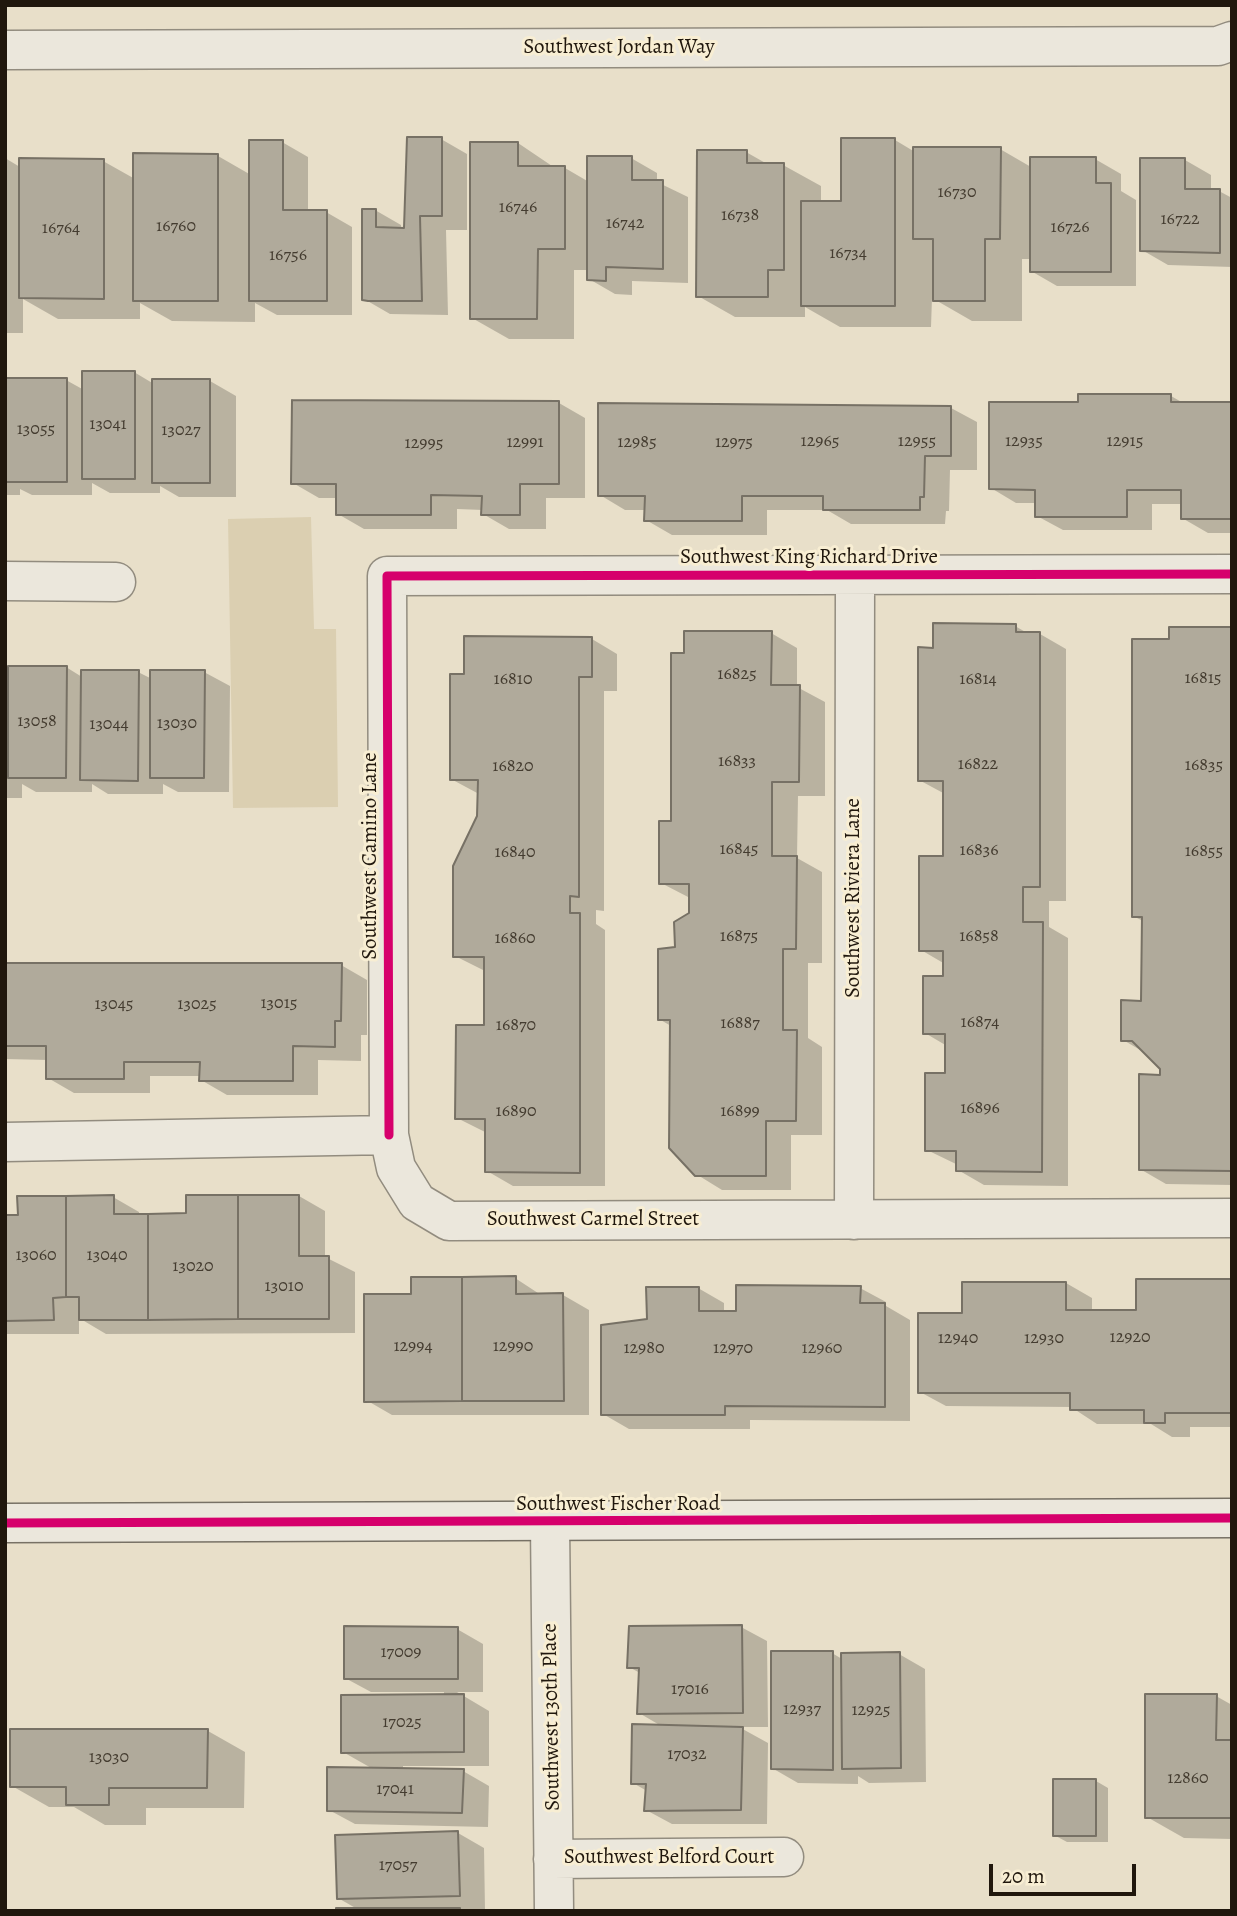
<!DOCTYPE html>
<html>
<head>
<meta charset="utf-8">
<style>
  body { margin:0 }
  #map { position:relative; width:1237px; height:1916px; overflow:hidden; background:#e8dfc9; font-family:Alegreya,serif }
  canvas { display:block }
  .frame { position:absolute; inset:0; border:7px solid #20170d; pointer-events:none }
  .scale { position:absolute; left:989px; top:1864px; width:147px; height:32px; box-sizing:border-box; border:4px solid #20170d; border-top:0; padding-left:9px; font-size:21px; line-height:24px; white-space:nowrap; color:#20170d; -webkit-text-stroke:5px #f8eed3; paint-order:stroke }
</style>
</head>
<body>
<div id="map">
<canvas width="1237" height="1916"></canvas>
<div class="frame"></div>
<div class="scale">20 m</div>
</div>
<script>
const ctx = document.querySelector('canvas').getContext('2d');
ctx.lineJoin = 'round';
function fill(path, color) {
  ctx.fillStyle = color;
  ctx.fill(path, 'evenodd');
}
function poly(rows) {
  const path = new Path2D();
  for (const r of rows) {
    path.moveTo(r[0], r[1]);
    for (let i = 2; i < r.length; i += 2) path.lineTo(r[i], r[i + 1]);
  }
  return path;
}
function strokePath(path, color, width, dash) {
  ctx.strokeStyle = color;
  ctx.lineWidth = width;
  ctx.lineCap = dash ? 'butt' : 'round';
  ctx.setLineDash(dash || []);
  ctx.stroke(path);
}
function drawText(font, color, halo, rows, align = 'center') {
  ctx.font = font + ' Alegreya,serif';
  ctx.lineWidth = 6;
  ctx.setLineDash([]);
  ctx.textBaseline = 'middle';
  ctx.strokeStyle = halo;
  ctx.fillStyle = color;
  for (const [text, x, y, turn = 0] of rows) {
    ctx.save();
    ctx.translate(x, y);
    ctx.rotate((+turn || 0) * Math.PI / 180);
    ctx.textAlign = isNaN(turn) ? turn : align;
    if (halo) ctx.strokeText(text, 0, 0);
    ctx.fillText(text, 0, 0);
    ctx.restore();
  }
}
const green = poly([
  [311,517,314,629,336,629,338,807,233,808,228,519]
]);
const shadow = poly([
  [441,139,467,154,467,230,446,230,448,315,390,314,364,299,375,210,401,225,401,230,406,230],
  [895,140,915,152,1000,149,1031,167,1095,159,1121,174,1121,191,1136,200,1136,286,1057,286,1031,271,1031,259,1022,259,1022,321,972,321,932,298,931,327,840,327,805,307,805,317,735,317,698,296,746,152,769,165,783,165,821,186,821,203,843,203],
  [282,142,308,157,308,212,326,212,352,227,352,315,277,315,255,303,255,322,172,321,140,303,140,319,58,319,23,299,23,333,5,333,5,158,20,167,103,161,135,179,218,156,251,175],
  [518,143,555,168,565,168,589,182,631,158,657,173,657,182,688,197,688,283,632,281,632,295,615,294,589,279,589,270,574,270,574,339,509,339,472,318],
  [1185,160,1211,175,1211,191,1219,191,1232,198,1232,267,1168,265,1142,250],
  [134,372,154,384,210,381,236,396,236,497,179,497,160,486,160,493,110,493,92,483,92,495,32,495,20,489,20,495,5,495,5,384,66,380,84,390],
  [1171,396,1185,404,1232,404,1232,533,1208,533,1182,518,1183,504,1152,504,1152,530,1063,530,1037,516,1037,503,1016,503,991,488,1080,403],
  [559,403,585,418,585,498,546,498,546,529,509,529,483,514,483,510,457,509,457,529,364,529,338,514,338,498,319,498,293,483],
  [600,405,951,408,977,422,977,470,950,470,949,511,946,511,945,524,851,524,827,510,767,510,767,535,672,535,646,520,646,510,625,510,600,495],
  [1015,626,1029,634,1040,634,1066,649,1066,901,1049,901,1049,927,1068,938,1068,1186,984,1185,958,1170,958,1165,927,1150,947,1075,947,1046,925,1033,945,978,945,964,921,950,945,857,945,794,919,780,934,650],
  [1232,628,1232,1185,1166,1184,1140,1169,1162,1068,1149,1055,1123,1040,1143,1002,1143,921,1133,916,1171,641],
  [771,633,797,648,797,687,825,702,825,796,798,796,797,858,822,872,822,963,808,963,808,1038,822,1047,822,1135,791,1135,791,1190,722,1190,696,1174,671,1026,659,1019,677,948,690,914,690,898,661,883,673,823,686,655],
  [592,639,617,654,617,691,604,691,604,911,596,910,596,924,605,930,605,1186,513,1186,487,1171,487,1133,457,1118,485,1027,485,971,455,956,479,816,479,794,451,779,465,676],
  [66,667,82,677,138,672,152,679,204,672,230,686,229,792,178,792,163,784,163,794,108,794,92,784,92,792,36,792,22,784,22,798,5,798,5,674,10,677],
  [5,964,341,965,367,980,367,1035,361,1035,361,1061,318,1060,318,1095,227,1095,201,1080,201,1076,150,1076,150,1093,74,1093,48,1078,48,1060,5,1059],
  [299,1196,325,1211,325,1257,355,1272,355,1333,106,1334,79,1318,79,1334,5,1334,5,1217,20,1217,113,1197,139,1212,139,1216,188,1215],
  [515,1278,541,1295,563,1295,589,1310,589,1415,392,1415,366,1400,412,1296],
  [1232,1281,1232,1427,1190,1427,1190,1437,1172,1437,1151,1424,1097,1424,1071,1407,946,1406,920,1392,964,1314,1066,1283,1092,1298,1092,1312,1138,1312],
  [698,1288,724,1303,724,1313,860,1288,886,1302,886,1306,910,1320,910,1421,750,1420,750,1429,629,1429,603,1414,649,1321],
  [741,1627,767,1641,768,1727,739,1727,768,1743,767,1824,672,1824,646,1810,647,1791,633,1783,663,1727,639,1713,640,1673,629,1667],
  [457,1629,483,1644,483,1692,457,1692,489,1711,489,1766,403,1766,403,1770,463,1771,489,1786,488,1827,355,1824,329,1810,373,1769,343,1752,444,1696,444,1692,371,1692,345,1678],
  [832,1653,842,1659,899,1654,925,1669,926,1782,869,1783,858,1776,858,1784,798,1783,772,1768],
  [1216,1696,1232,1705,1232,1839,1184,1838,1147,1817],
  [208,1731,245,1752,244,1808,146,1808,146,1825,105,1825,74,1807,49,1807,12,1786],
  [1096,1781,1108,1788,1108,1842,1067,1842,1054,1835],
  [458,1833,484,1848,485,1910,338,1911,359,1910,338,1898]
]);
const building = poly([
  [407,137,442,137,442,216,420,216,422,301,368,301,362,300,362,209,376,209,376,227,404,228,407,137],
  [841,138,895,138,895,306,801,306,801,201,841,201,841,138],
  [249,140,283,140,283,210,327,210,327,301,249,301,249,140],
  [470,142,518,142,518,166,565,166,565,249,538,249,537,319,470,319,470,142],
  [913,147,1001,147,1000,239,985,239,985,301,933,301,933,239,913,239,913,147],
  [697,150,747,150,747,163,784,163,784,270,768,270,768,297,696,297,697,150],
  [133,153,218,154,218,301,133,301,133,153],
  [587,156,632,156,632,180,663,180,663,269,606,267,606,281,587,280,587,156],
  [1030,157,1096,157,1096,183,1111,183,1111,272,1030,272,1030,157],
  [19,158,104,159,104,299,19,298,19,158],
  [1140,158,1185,158,1185,189,1220,189,1220,253,1140,251,1140,158],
  [82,371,135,371,135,479,82,479,82,371],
  [5,378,67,378,67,482,5,482,5,378],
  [152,379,210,379,210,483,152,483,152,379],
  [1078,394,1171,394,1171,402,1232,402,1232,519,1181,519,1181,490,1127,490,1127,517,1035,517,1035,490,989,489,989,402,1078,402,1078,394],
  [292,400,559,401,559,484,520,484,520,515,481,515,482,496,431,495,431,515,336,515,336,484,291,484,292,400],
  [598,403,951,406,951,456,925,456,924,497,920,497,920,510,823,510,823,496,742,496,742,521,644,521,645,496,598,496,598,403],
  [933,623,1016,624,1016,632,1040,632,1040,887,1023,887,1023,922,1043,922,1042,1172,956,1171,956,1151,925,1151,925,1073,945,1073,945,1034,923,1034,923,976,943,976,943,951,919,951,919,856,943,856,943,781,918,781,918,647,933,648,933,623],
  [1169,627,1232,627,1232,1171,1139,1170,1139,1074,1160,1075,1160,1069,1132,1041,1121,1041,1121,1000,1141,1001,1142,917,1132,917,1132,639,1169,639,1169,627],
  [684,631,772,631,771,685,800,685,799,782,772,782,772,856,797,856,796,949,783,949,783,1030,797,1030,796,1121,766,1121,766,1176,695,1176,669,1148,670,1020,658,1020,658,949,675,947,674,922,689,913,689,884,659,884,659,821,671,821,671,653,684,653,684,631],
  [464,636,592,637,592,677,579,677,579,897,570,896,570,913,580,913,580,1173,485,1172,485,1119,455,1119,456,1025,484,1025,484,957,453,957,453,866,477,816,478,780,450,780,450,674,464,674,464,636],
  [8,666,67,666,66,778,8,778,8,666],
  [81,670,139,670,138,781,80,780,81,670],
  [150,670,205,670,204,778,150,778,150,670],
  [5,963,342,963,341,1021,335,1021,335,1047,293,1046,293,1081,199,1081,200,1062,124,1062,124,1079,46,1079,46,1046,5,1046,5,963],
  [114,1195,114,1214,148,1214,148,1320,79,1320,79,1297,66,1297,66,1196,114,1195],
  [186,1195,238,1195,238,1319,148,1320,148,1214,186,1213,186,1195],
  [238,1195,299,1195,299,1256,329,1256,329,1319,238,1319,238,1195],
  [17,1196,66,1196,66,1297,53,1298,54,1320,5,1321,5,1215,18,1215,17,1196],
  [516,1276,516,1294,563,1293,564,1401,462,1401,462,1277,516,1276],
  [411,1277,462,1277,462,1401,364,1402,364,1294,411,1294,411,1277],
  [1136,1279,1232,1279,1232,1413,1165,1413,1165,1423,1144,1423,1144,1410,1070,1410,1070,1393,918,1393,918,1313,962,1313,962,1282,1066,1282,1066,1310,1136,1310,1136,1279],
  [736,1285,861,1286,860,1303,885,1303,885,1407,725,1406,725,1415,601,1415,601,1325,647,1319,646,1287,699,1287,699,1311,736,1311,736,1285],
  [742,1625,743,1713,637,1714,639,1668,627,1668,629,1626,742,1625],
  [344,1626,458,1627,458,1679,344,1679,344,1626],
  [771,1651,833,1651,833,1770,771,1769,771,1651],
  [900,1652,901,1768,842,1769,841,1653,900,1652],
  [464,1694,464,1752,341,1753,341,1695,464,1694],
  [1145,1694,1217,1694,1216,1740,1232,1740,1232,1818,1145,1818,1145,1694],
  [632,1724,743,1727,741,1810,644,1811,646,1784,631,1784,632,1724],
  [10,1729,208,1729,207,1788,109,1788,109,1805,66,1805,66,1787,10,1787,10,1729],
  [327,1767,464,1769,462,1813,327,1811,327,1767],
  [1053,1779,1096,1779,1096,1836,1053,1836,1053,1779],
  [458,1831,460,1896,337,1899,335,1835,458,1831],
  [336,1908,460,1908,460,1911,336,1911,336,1908]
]);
const street = poly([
  [5,50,1218,46,1232,41],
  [5,581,116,582],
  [389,1135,387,576,1232,574],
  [5,1142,389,1135,396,1168,417,1202,449,1221,1232,1218],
  [854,1220,855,576],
  [550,1523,554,1911],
  [553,1859,784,1857]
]);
const secondary = poly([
  [5,1523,1232,1518]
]);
const cycleway = poly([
  [389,1135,387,576,1232,574],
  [5,1523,1232,1518]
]);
const numberNames = [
  ["16730",957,193],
  ["16746",518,208],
  ["16738",740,216],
  ["16722",1180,220],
  ["16742",625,224],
  ["16760",176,227],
  ["16726",1070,228],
  ["16764",61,229],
  ["16734",848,254],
  ["16756",288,256],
  ["13041",108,425],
  ["13055",36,430],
  ["13027",181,431],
  ["12965",820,442],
  ["12955",917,442],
  ["12935",1024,442],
  ["12915",1125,442],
  ["12991",525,443],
  ["12985",637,443],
  ["12975",734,443],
  ["12995",424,444],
  ["16825",737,675],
  ["16815",1203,679],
  ["16810",513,680],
  ["16814",978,680],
  ["13058",37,722],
  ["13030",177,724],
  ["13044",109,725],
  ["16833",737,762],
  ["16822",978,765],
  ["16835",1204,766],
  ["16820",513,767],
  ["16845",739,850],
  ["16836",979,851],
  ["16855",1204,852],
  ["16840",515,853],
  ["16875",739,937],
  ["16858",979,937],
  ["16860",515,939],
  ["13015",279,1004],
  ["13045",114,1005],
  ["13025",197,1005],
  ["16874",980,1023],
  ["16887",740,1024],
  ["16870",516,1026],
  ["16896",980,1109],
  ["16890",516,1112],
  ["16899",740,1112],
  ["13060",36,1256],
  ["13040",107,1256],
  ["13020",193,1267],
  ["13010",284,1287],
  ["12920",1130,1338],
  ["12940",958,1339],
  ["12930",1044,1339],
  ["12994",413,1347],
  ["12990",513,1347],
  ["12980",644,1349],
  ["12970",733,1349],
  ["12960",822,1349],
  ["17009",401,1653],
  ["17016",690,1690],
  ["12937",802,1710],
  ["12925",871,1711],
  ["17025",402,1723],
  ["17032",687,1755],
  ["13030",109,1758],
  ["12860",1188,1779],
  ["17041",395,1790],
  ["17057",398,1866]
];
const streetNames = [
  ["Southwest Jordan Way",619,48],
  ["Southwest King Richard Drive",809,558],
  ["Southwest Camino Lane",371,856,-90],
  ["Southwest Riviera Lane",854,898,-90],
  ["Southwest Carmel Street",593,1220],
  ["Southwest Fischer Road",618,1505],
  ["Southwest 130th Place",552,1717,-91],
  ["Southwest Belford Court",669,1858]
];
fill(green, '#dbcfb1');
fill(shadow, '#0003');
fill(building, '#b0aa9b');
strokePath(building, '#777165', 2);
strokePath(street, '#928c7f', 41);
strokePath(secondary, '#777165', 41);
strokePath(street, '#ebe7dc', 38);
strokePath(secondary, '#ebe7dc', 38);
strokePath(cycleway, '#d6006c', 9);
drawText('18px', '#443c30', null, numberNames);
drawText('21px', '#20170d', '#f8eed3', streetNames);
</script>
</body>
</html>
